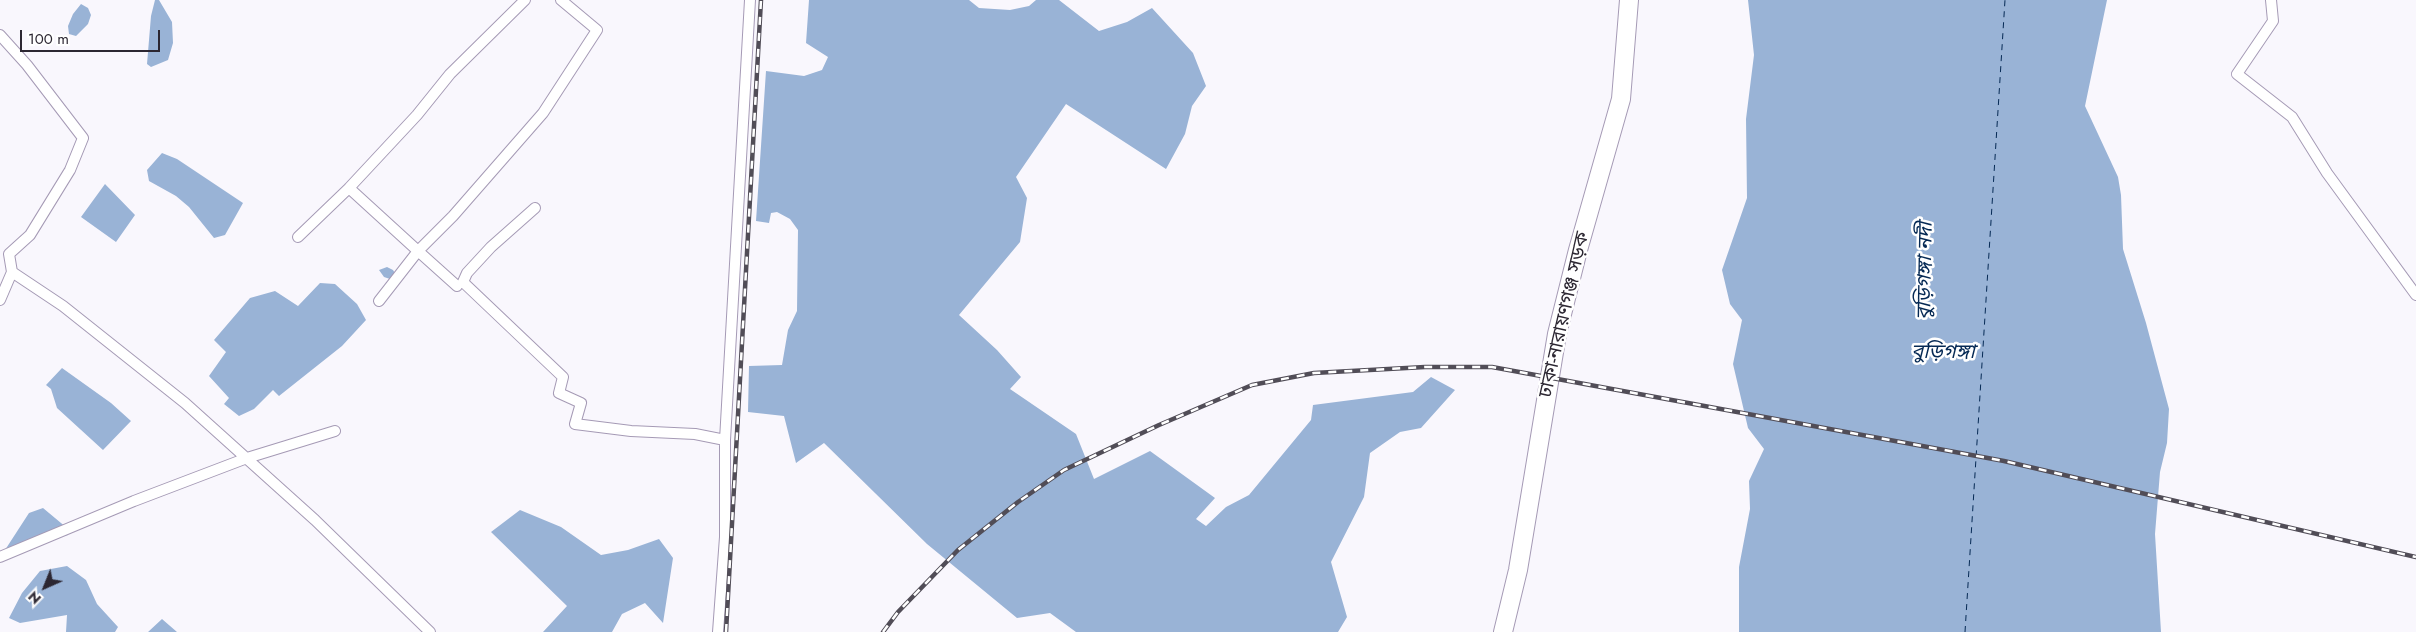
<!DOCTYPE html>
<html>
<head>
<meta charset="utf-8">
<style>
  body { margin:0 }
  #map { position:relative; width:2416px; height:632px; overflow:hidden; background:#f9f7fd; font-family:Jost,sans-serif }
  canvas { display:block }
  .north { position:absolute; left:20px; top:562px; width:50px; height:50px; -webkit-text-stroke:4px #fff; paint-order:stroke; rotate:224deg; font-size:14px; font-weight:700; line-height:20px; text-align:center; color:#2c2732 }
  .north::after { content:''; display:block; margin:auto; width:18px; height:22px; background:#2c2732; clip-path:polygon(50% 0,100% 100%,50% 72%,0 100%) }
  .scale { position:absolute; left:20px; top:30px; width:140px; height:22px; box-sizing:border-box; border:2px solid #2c2732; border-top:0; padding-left:6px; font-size:15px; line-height:18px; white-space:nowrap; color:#2c2732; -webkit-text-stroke:4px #fff; paint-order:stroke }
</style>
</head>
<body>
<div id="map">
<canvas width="2416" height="632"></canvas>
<div class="north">N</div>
<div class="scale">100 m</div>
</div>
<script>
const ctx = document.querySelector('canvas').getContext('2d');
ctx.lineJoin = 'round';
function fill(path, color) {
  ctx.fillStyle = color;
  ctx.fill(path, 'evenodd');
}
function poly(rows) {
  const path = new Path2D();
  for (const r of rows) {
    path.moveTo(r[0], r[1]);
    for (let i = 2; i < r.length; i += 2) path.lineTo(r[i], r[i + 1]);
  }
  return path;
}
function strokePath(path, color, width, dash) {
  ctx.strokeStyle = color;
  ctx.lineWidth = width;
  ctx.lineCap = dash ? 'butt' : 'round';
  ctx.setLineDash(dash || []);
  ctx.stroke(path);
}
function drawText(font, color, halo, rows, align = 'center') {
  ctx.font = font + ' Jost,"Noto Sans Bengali",sans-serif';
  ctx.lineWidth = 5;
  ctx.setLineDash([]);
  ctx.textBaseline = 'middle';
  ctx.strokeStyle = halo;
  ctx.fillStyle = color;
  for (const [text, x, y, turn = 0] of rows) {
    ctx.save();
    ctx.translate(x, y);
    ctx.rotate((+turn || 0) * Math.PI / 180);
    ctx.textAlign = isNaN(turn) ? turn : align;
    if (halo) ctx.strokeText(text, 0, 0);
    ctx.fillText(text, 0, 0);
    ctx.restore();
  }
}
const water = poly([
  [155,0,159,0,172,22,173,43,168,60,151,67,147,64,151,16],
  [809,0,969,0,979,8,1010,10,1029,6,1036,0,1059,0,1099,31,1127,22,1152,8,1193,53,1206,86,1192,106,1185,134,1166,169,1066,104,1016,177,1027,198,1020,242,959,315,997,350,1021,377,1010,389,1076,434,1094,479,1150,451,1215,498,1196,519,1206,526,1226,507,1249,495,1311,420,1313,405,1413,392,1431,377,1455,390,1421,428,1400,432,1370,453,1364,497,1331,562,1347,617,1338,632,1076,632,1050,613,1017,618,927,544,824,443,796,463,784,416,748,412,749,366,782,365,788,330,797,311,798,230,790,219,777,212,771,213,769,223,756,221,766,71,804,76,822,70,828,57,806,43],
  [1748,0,2107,0,2085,106,2118,177,2121,195,2123,249,2146,323,2169,409,2167,443,2160,472,2155,534,2161,632,1739,632,1739,567,1750,509,1749,481,1764,449,1748,428,1733,364,1742,320,1730,304,1722,270,1747,198,1746,119,1754,55],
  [81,4,88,8,91,15,88,24,76,36,69,34,68,26,73,14],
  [162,153,177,159,243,203,225,235,214,238,189,207,176,196,149,181,147,170],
  [105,184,135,215,116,242,81,217],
  [387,267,393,270,396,275,390,279,384,277,379,270],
  [320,283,335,284,357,304,366,320,342,346,279,396,273,390,254,409,239,416,224,404,229,398,209,376,226,352,214,340,250,298,275,291,298,306],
  [62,368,111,403,131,421,103,450,57,408,51,389,46,385],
  [43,508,67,528,68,535,5,550,29,513],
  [520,510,561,527,601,555,628,550,659,539,673,558,663,623,645,603,622,614,612,632,543,632,567,606,491,532],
  [67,566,86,580,97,604,118,627,115,632,66,632,67,615,20,623,9,618,22,593,40,571],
  [162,619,177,632,148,632]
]);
const ferry = poly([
  [1965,632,2005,0]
]);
const minor = poly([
  [2271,0,2273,21,2237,74,2292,117,2327,173,2416,295],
  [0,35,27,65,83,138,70,170,30,235,9,254,12,272],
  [349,188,418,251,453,216,543,113,597,30,561,0],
  [535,208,491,247,467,273,463,282,563,377,559,393,581,403,575,424,631,431,695,434,725,440],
  [298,237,349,188,417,115,450,74,525,0],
  [0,300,12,272,63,306,185,403,315,520,430,632],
  [379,301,418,251,457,286],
  [0,557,134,501,247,458,335,431],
  [718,632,725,537,725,440,750,0]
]);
const trunk = poly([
  [1503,632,1518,570,1557,334,1578,250,1621,99,1629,0]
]);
const rail = poly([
  [726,632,761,0],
  [883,632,898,612,958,550,1018,502,1064,470,1159,425,1252,385,1314,373,1425,367,1492,367,2004,461,2416,557]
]);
const streetNames = [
  ["ঢাকা-নারায়ণগঞ্জ সড়ক",1565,315,-77]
];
const waterNames = [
  ["বুড়িগঙ্গা নদী",1926,271,-89],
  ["বুড়িগঙ্গা",1943,353]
];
fill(water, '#99b3d6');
strokePath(ferry, '#052954', 1, [6, 5]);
strokePath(minor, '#a59ab5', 12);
strokePath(trunk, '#a59ab5', 20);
strokePath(minor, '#fff', 10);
strokePath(trunk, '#fff', 18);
strokePath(rail, '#514d57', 4.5);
strokePath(rail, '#fff', 2.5, [8]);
drawText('19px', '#2c2732', '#fff', streetNames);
drawText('italic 20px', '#052954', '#fff', waterNames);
</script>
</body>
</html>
